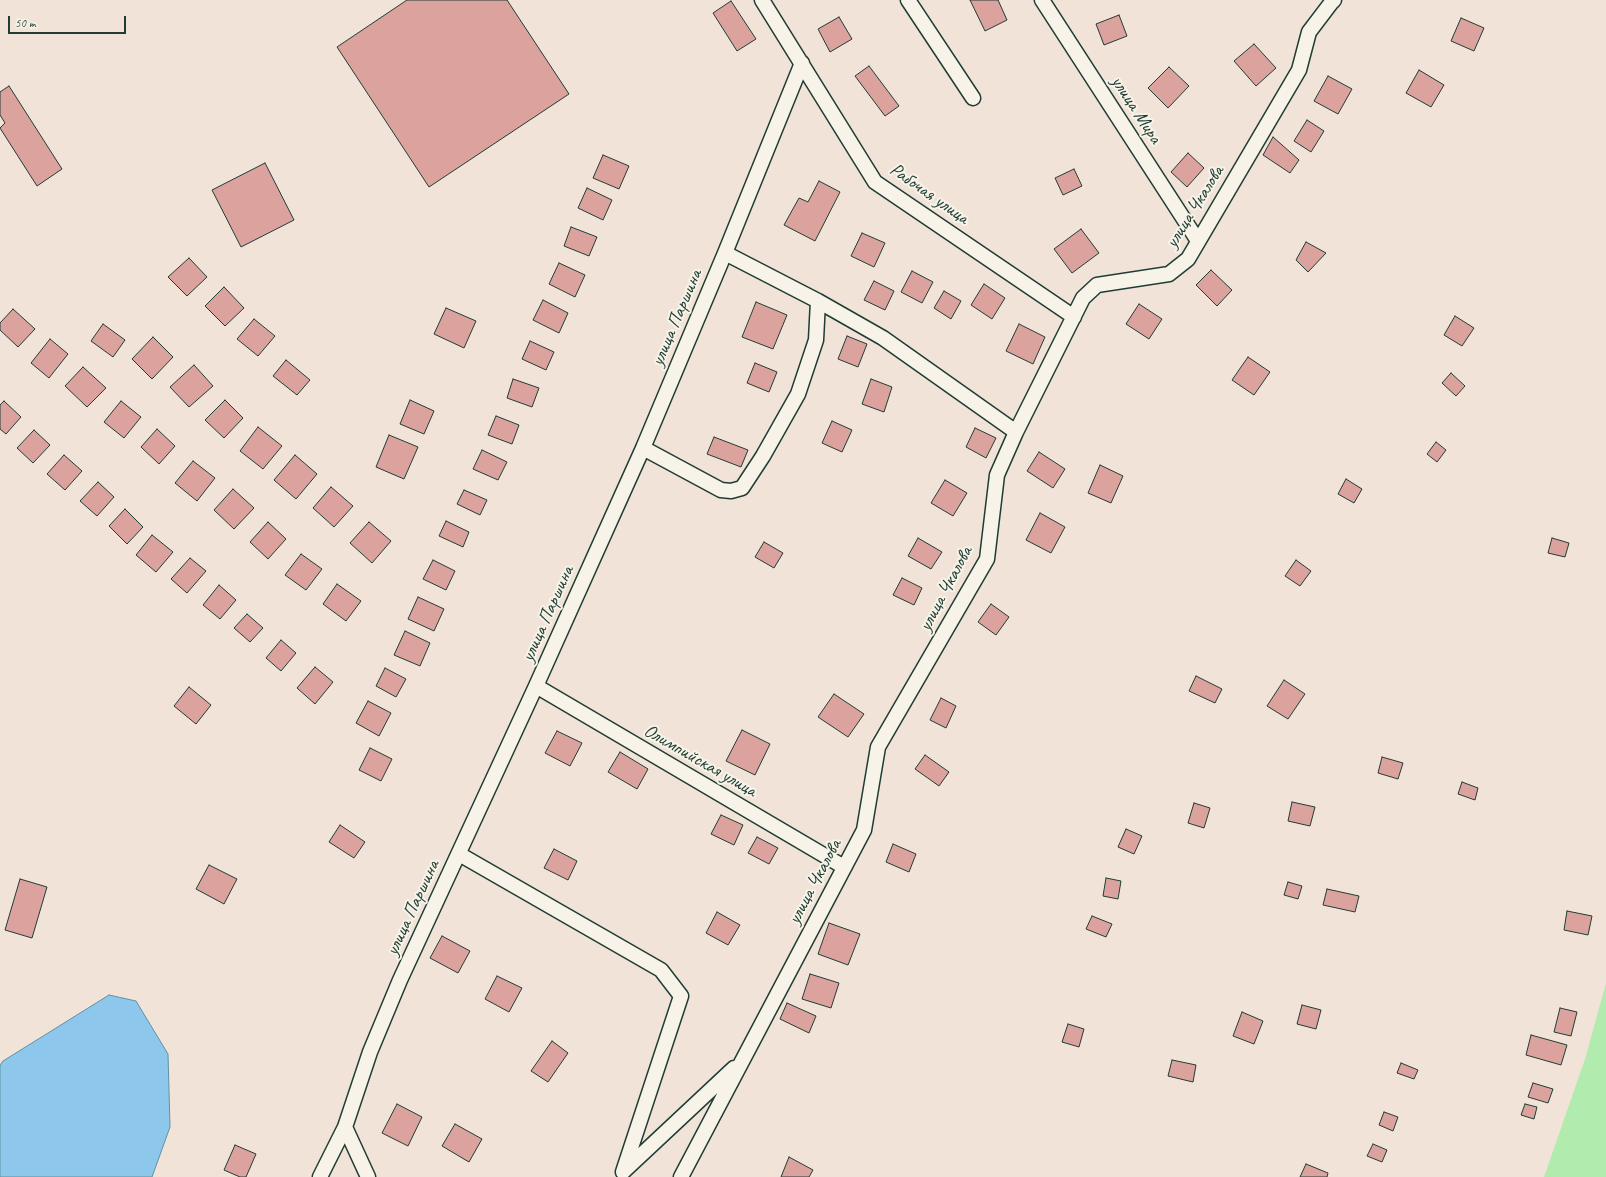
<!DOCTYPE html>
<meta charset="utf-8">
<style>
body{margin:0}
#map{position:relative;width:1606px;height:1177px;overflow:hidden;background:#f2e3d9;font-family:Caveat,sans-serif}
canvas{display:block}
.scale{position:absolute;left:8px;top:16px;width:118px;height:18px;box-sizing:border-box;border:2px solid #1f3d34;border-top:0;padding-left:5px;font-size:12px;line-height:14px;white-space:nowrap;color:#1f3d34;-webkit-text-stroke:3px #f7f3e8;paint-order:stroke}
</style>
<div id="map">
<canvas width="1606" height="1177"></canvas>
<div class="scale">50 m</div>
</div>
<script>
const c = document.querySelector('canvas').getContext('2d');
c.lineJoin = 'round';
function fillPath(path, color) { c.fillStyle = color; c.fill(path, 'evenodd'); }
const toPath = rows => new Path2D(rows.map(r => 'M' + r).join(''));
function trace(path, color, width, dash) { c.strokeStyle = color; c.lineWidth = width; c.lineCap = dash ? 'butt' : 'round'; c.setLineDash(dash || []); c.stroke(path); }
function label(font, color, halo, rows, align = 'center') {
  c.font = font + ' Caveat,sans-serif'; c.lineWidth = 4; c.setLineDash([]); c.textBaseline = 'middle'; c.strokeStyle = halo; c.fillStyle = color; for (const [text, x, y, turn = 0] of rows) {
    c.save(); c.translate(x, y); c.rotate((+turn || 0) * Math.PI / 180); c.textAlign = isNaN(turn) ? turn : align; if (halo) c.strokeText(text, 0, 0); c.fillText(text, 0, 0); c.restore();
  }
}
fillPath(toPath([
 [1606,983,1606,1177,1544,1177,1585,1059]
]), '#b2ebae');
const water = toPath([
 [109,995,136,1001,168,1054,170,1127,152,1177,0,1177,0,1065,3,1061,109,995]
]);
fillPath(water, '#8dc8ec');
trace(water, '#6190a2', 1);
const building = toPath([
 [407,0,507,0,569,94,429,187,337,47,407,0],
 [970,0,998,0,1007,20,985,31,970,0],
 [731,1,756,39,737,51,713,13,731,1],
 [1119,15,1127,36,1104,45,1096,24,1119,15],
 [839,17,852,39,830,52,818,29,839,17],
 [1461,18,1484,28,1474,51,1451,41,1461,18],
 [1254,44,1276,68,1256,86,1234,61,1254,44],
 [869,66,899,106,885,116,855,76,869,66],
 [1169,67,1189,86,1168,108,1148,88,1169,67],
 [1419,70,1444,85,1431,107,1406,93,1419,70],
 [1328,76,1352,89,1338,114,1314,101,1328,76],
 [9,86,62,169,37,186,0,128,5,123,0,115,0,92,9,86],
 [1307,120,1324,131,1311,152,1294,141,1307,120],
 [1273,137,1299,160,1290,173,1263,155,1273,137],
 [1188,153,1204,168,1187,187,1171,172,1188,153],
 [603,155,629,166,619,189,593,178,603,155],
 [265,163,294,220,241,247,212,190,265,163],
 [1074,169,1082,186,1063,195,1055,178,1074,169],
 [819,181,840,192,815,241,784,225,799,198,808,202,819,181],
 [587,188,612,200,603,220,578,208,587,188],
 [571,227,597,237,589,256,564,246,571,227],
 [1081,229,1099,253,1072,273,1054,249,1081,229],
 [862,233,885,243,874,267,851,256,862,233],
 [1306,242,1326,253,1308,272,1296,260,1306,242],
 [189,258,207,277,187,296,168,277,189,258],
 [559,263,585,275,575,297,549,284,559,263],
 [1211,270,1232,290,1217,306,1196,285,1211,270],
 [912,271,933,282,922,303,901,292,912,271],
 [874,281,894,291,885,310,864,300,874,281],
 [984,284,1005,298,992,319,971,305,984,284],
 [224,287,244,308,225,326,205,306,224,287],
 [944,291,961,301,951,319,934,308,944,291],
 [543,300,568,313,559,333,533,320,543,300],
 [756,302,787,315,773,349,742,337,756,302],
 [1139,304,1162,319,1149,339,1126,324,1139,304],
 [446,308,476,321,464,348,434,334,446,308],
 [13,309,35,329,18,347,0,330,0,323,13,309],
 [1455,316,1474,328,1462,346,1444,335,1455,316],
 [254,319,275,336,258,356,237,339,254,319],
 [103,324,125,340,113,357,91,341,103,324],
 [1019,324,1045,337,1033,364,1006,351,1019,324],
 [847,336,867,344,858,367,838,359,847,336],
 [153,337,173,357,152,379,132,359,153,337],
 [50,339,68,354,49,378,31,363,50,339],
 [530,341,554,352,546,370,522,359,530,341],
 [1248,357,1270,372,1254,395,1232,380,1248,357],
 [286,360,310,380,297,395,273,376,286,360],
 [755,363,777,372,769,392,747,383,755,363],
 [194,365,213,386,189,407,170,387,194,365],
 [83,367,106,388,87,407,65,386,83,367],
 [1451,373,1465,386,1456,396,1442,383,1451,373],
 [513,379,539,388,532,407,507,398,513,379],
 [871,379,892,387,884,412,862,404,871,379],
 [225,400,243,418,224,438,205,420,225,400],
 [410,400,434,411,424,434,400,424,410,400],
 [4,401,21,417,6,434,0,429,0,405,4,401],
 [121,401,141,417,124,438,104,422,121,401],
 [496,416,519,425,512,444,488,435,496,416],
 [832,421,852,430,842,452,822,443,832,421],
 [258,427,282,446,263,469,240,451,258,427],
 [975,428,996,438,986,458,966,447,975,428],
 [157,429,175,446,159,464,141,447,157,429],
 [34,430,50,445,33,463,17,448,34,430],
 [389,435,418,447,404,479,376,467,389,435],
 [714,437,748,450,741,467,707,454,714,437],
 [1436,442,1446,450,1437,462,1427,454,1436,442],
 [482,450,507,462,498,480,473,469,482,450],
 [1039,452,1065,469,1053,488,1027,471,1039,452],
 [64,455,82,471,65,490,47,474,64,455],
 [295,455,317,474,296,499,274,480,295,455],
 [193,461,215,478,197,501,175,483,193,461],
 [1100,465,1123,476,1111,503,1088,493,1100,465],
 [1346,479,1362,489,1354,503,1338,494,1346,479],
 [945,480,967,493,953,516,931,503,945,480],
 [98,482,114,497,97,516,80,501,98,482],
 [331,487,353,506,334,527,313,508,331,487],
 [233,489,254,508,234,529,214,510,233,489],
 [464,490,487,500,480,515,457,504,464,490],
 [125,509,143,527,127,544,109,526,125,509],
 [1040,513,1065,527,1051,553,1026,540,1040,513],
 [446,521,469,532,463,547,439,536,446,521],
 [268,522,286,539,268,559,250,542,268,522],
 [369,522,391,541,372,563,350,543,369,522],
 [152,535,173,552,156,572,136,555,152,535],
 [918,538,942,552,931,569,908,556,918,538],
 [1552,538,1569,543,1565,557,1548,553,1552,538],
 [764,542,783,553,774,568,755,557,764,542],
 [301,554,322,569,306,590,285,575,301,554],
 [190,558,206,571,187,593,171,579,190,558],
 [433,560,455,571,446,590,423,579,433,560],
 [1296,560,1311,571,1300,586,1285,576,1296,560],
 [902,578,922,588,914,605,893,595,902,578],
 [337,584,361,601,346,621,323,604,337,584],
 [219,585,236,600,220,619,203,605,219,585],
 [418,597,444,609,434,631,408,619,418,597],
 [991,604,1009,617,996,635,978,622,991,604],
 [247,614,263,628,250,642,234,628,247,614],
 [405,631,430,643,420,666,394,655,405,631],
 [281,640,296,653,281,671,266,658,281,640],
 [315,667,333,682,315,704,297,688,315,667],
 [385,668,406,679,396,697,376,686,385,668],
 [1196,676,1222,689,1215,703,1189,691,1196,676],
 [1284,680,1305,694,1288,719,1267,706,1284,680],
 [189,687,211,705,196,724,174,706,189,687],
 [834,694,864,714,848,737,818,717,834,694],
 [941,698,956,706,946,728,930,720,941,698],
 [368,701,391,713,379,736,356,723,368,701],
 [742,730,770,744,755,775,726,761,742,730],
 [557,731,582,743,570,766,545,753,557,731],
 [370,748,392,759,381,781,359,770,370,748],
 [620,752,648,769,637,789,608,772,620,752],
 [925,755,949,772,939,786,915,769,925,755],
 [1382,757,1403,763,1398,779,1378,773,1382,757],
 [1462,782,1478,788,1475,800,1458,794,1462,782],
 [1292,802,1315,807,1310,826,1288,821,1292,802],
 [1194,803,1210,808,1204,828,1188,823,1194,803],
 [721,815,743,825,734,845,711,834,721,815],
 [340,825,365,842,354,858,329,842,340,825],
 [1126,829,1142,836,1134,854,1118,847,1126,829],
 [757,837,778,848,769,864,748,853,757,837],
 [893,844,916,854,909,872,886,862,893,844],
 [554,849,577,861,568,880,544,868,554,849],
 [209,865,237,879,224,904,196,889,209,865],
 [1106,878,1121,881,1118,899,1103,896,1106,878],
 [20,879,47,887,32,938,5,930,20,879],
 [1288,882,1302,886,1298,899,1284,895,1288,882],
 [1327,889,1359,896,1355,912,1323,905,1327,889],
 [1567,911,1592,916,1588,935,1564,930,1567,911],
 [717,912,740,925,728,945,706,933,717,912],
 [1092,916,1112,924,1106,937,1086,929,1092,916],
 [829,923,860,934,848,965,818,954,829,923],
 [442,936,470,951,458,973,430,958,442,936],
 [810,974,839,983,831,1008,802,999,810,974],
 [497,976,522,988,509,1012,485,999,497,976],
 [787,1003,816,1016,809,1033,780,1019,787,1003],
 [1302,1005,1321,1010,1316,1029,1297,1024,1302,1005],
 [1560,1008,1577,1012,1571,1036,1554,1032,1560,1008],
 [1242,1012,1263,1021,1254,1044,1233,1036,1242,1012],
 [1068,1024,1084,1029,1079,1047,1062,1042,1068,1024],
 [1531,1035,1567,1045,1561,1065,1526,1055,1531,1035],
 [552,1041,568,1053,548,1082,531,1071,552,1041],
 [1172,1060,1196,1065,1193,1082,1168,1076,1172,1060],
 [1401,1063,1418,1070,1414,1079,1397,1073,1401,1063],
 [1533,1083,1553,1089,1548,1103,1528,1097,1533,1083],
 [397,1104,422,1117,408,1146,382,1133,397,1104],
 [1525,1104,1537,1107,1534,1119,1521,1115,1525,1104],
 [1384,1112,1398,1117,1393,1131,1379,1125,1384,1112],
 [455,1124,482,1139,469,1162,442,1146,455,1124],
 [1373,1144,1387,1150,1382,1162,1367,1156,1373,1144],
 [235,1145,256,1154,246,1177,240,1177,224,1170,235,1145],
 [789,1157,813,1170,809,1177,781,1177,789,1157],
 [1306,1164,1328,1173,1327,1177,1300,1177,1306,1164]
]);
fillPath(building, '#dca29e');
trace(building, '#1f3d34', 1);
const minor = toPath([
 [762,0,875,182,1074,317],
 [908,0,973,98],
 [1042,0,1198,241],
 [725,253,818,301,883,338,1016,432],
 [643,448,721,490,731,491,742,488,763,456,798,394,816,340,818,301],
 [536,686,844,867],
 [459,854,661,970,681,996,623,1172],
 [345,1127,368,1177],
 [624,1171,734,1068],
 [320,1177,345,1127,370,1052,400,980,536,686,643,448,725,253,802,63],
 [681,1177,864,830,878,747,987,559,997,475,1016,432,1083,298,1097,285,1169,274,1188,259,1299,70,1309,32,1331,3,1334,0]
]);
trace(minor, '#1f3d34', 17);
trace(minor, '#f7f3e8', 14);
label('19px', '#1f3d34', '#f7f3e8', [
 ["улица Мира",1136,110,57],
 ["Рабочая улица",929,194,35],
 ["улица Чкалова",1195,207,-58],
 ["улица Паршина",677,318,-67],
 ["улица Чкалова",946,589,-62],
 ["улица Паршина",548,614,-66],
 ["Олимпийская улица",700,761,30],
 ["улица Чкалова",815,882,-62],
 ["улица Паршина",413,908,-65]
]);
</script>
